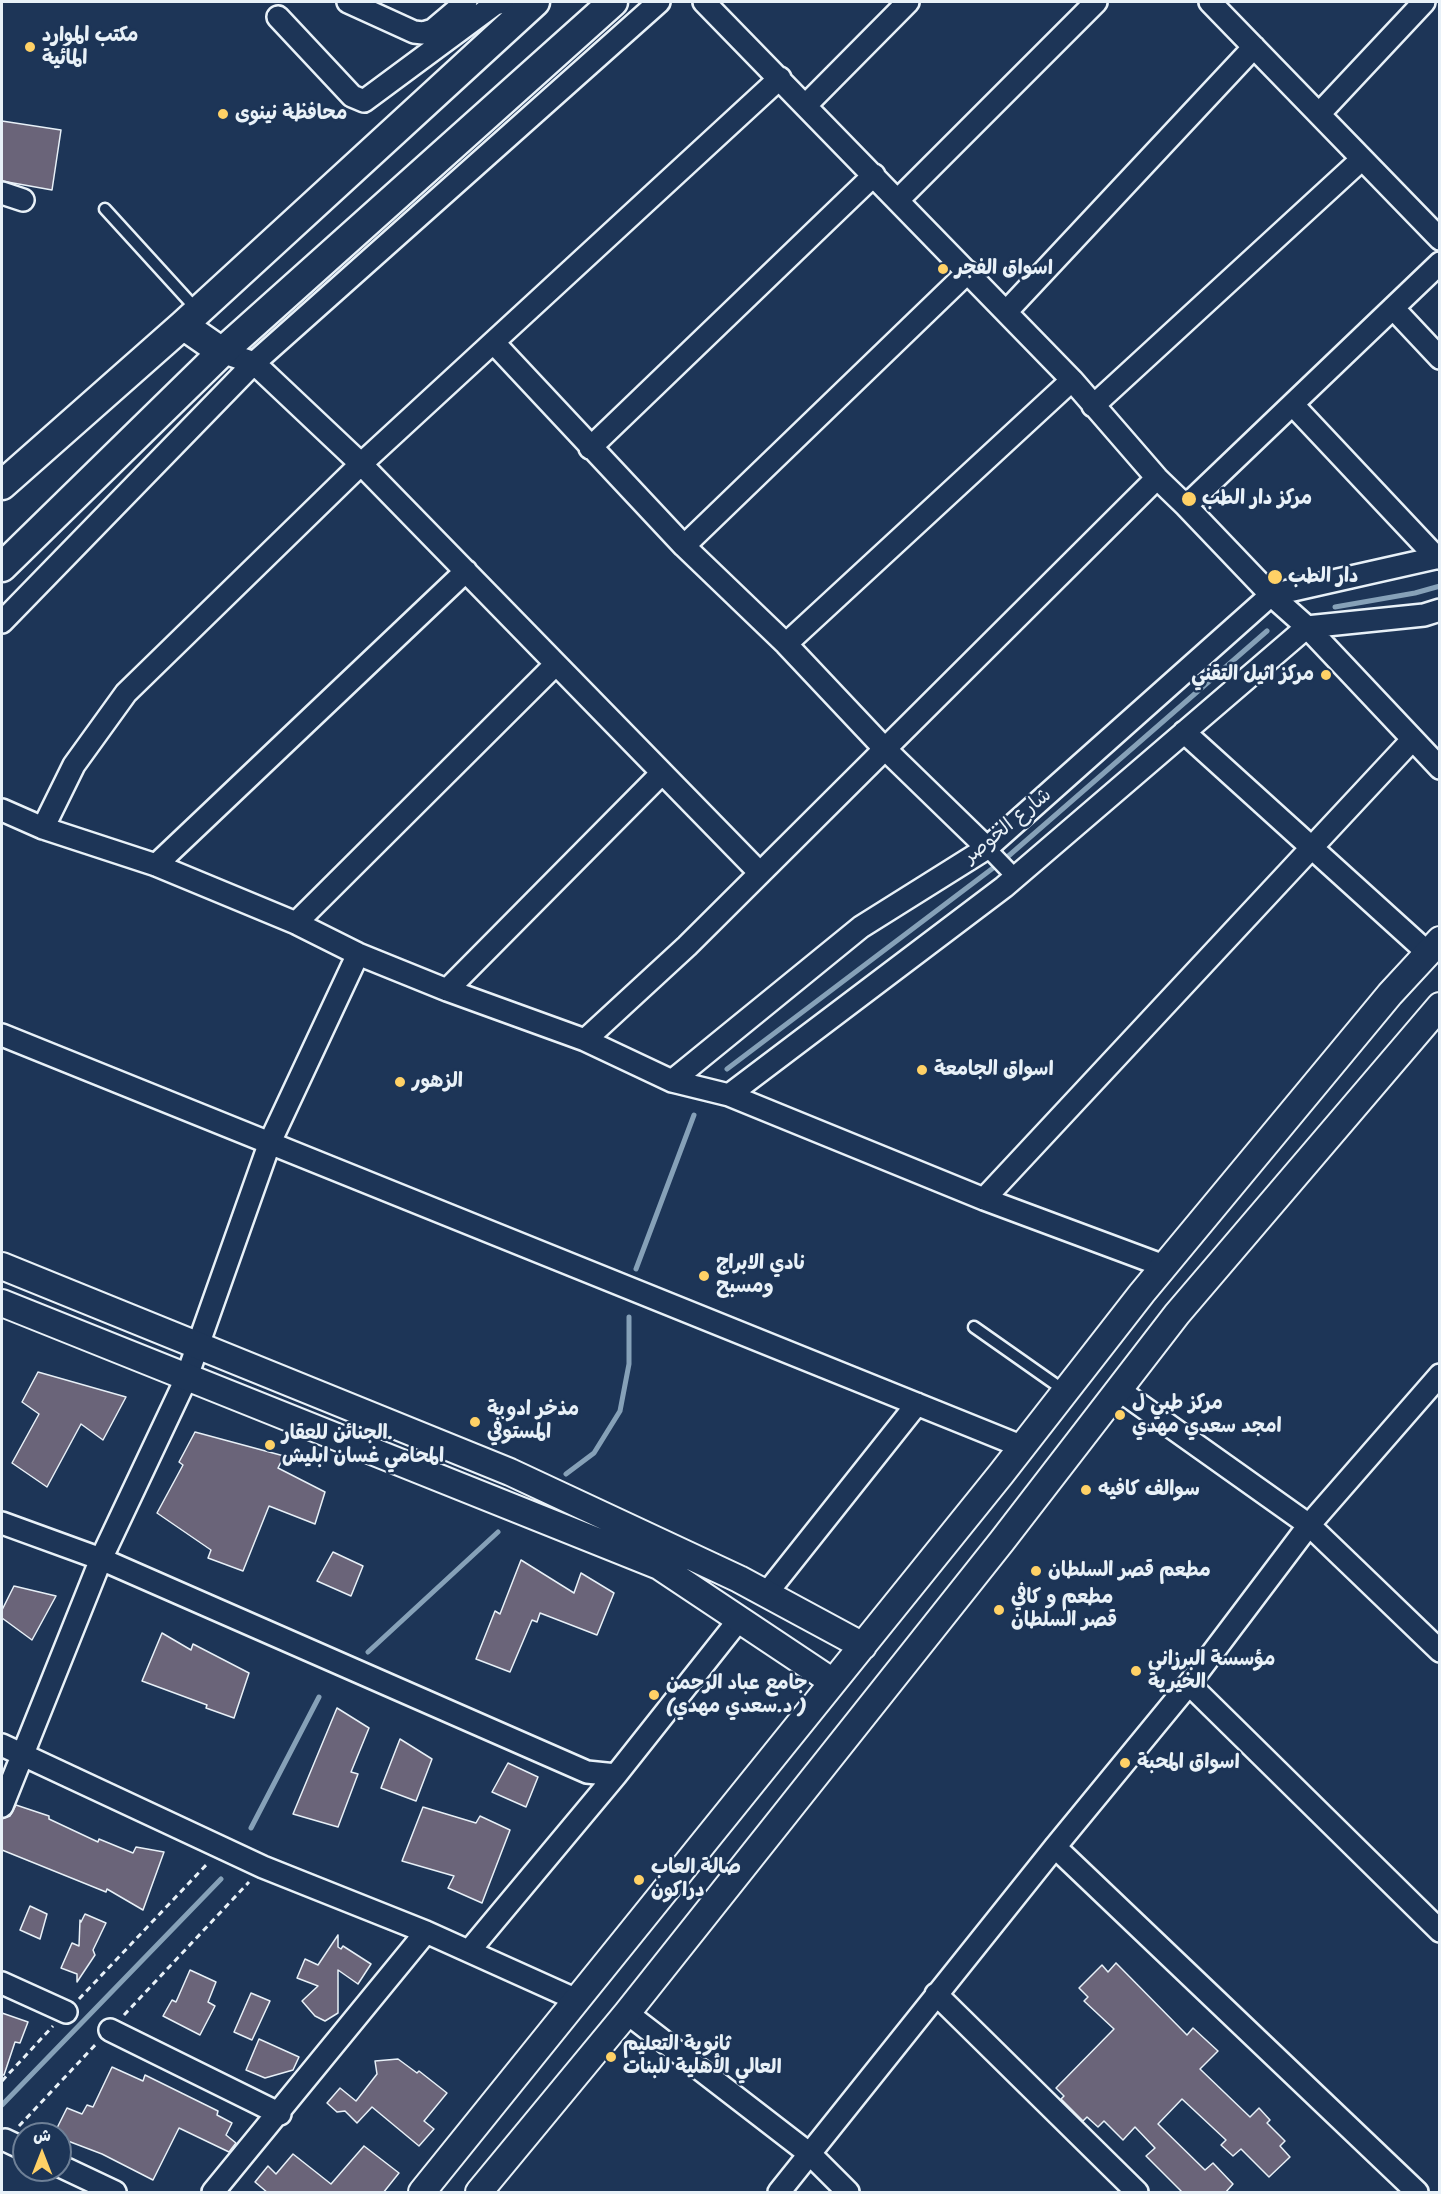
<!DOCTYPE html>
<meta charset="utf-8">
<style>
body{margin:0}
#map{position:relative;width:1441px;height:2194px;overflow:hidden;background:#1d3557;font-family:Sriracha,"Playpen Sans Arabic",sans-serif}
canvas{display:block}
.frame{position:absolute;inset:0;border:3px solid #e8f1f8;pointer-events:none}
.north{position:absolute;left:12px;top:2122px;width:60px;height:60px;box-sizing:border-box;background:#1d3557;border:2px solid #6e8097;border-radius:50%;rotate:0deg;font-size:16px;font-weight:700;line-height:24px;text-align:center;color:#e8f1f8}
.north::after{content:'';display:block;margin:auto;width:21px;height:27px;background:#ffd166;clip-path:polygon(50% 0,100% 100%,50% 72%,0 100%)}
</style>
<div id="map">
<canvas width="1441" height="2194"></canvas>
<div class="frame"></div>
<div class="north">ش</div>
</div>
<script>
const c = document.querySelector('canvas').getContext('2d');
c.lineJoin = 'round';
const toPath = rows => new Path2D(rows.map(r => 'M' + r).join(''));
function trace(path, color, width, dash) { c.strokeStyle = color; c.lineWidth = width; c.lineCap = dash ? 'butt' : 'round'; c.setLineDash(dash || []); c.stroke(path); }
function fillPath(path, color) { c.fillStyle = color; c.fill(path, 'evenodd'); }
function label(font, color, halo, rows, align = 'center') {
  c.font = font + ' Sriracha,"Playpen Sans Arabic",sans-serif'; c.lineWidth = 5; c.setLineDash([]); c.textBaseline = 'middle'; c.strokeStyle = halo; c.fillStyle = color; for (const [text, x, y, turn = 0] of rows) {
    c.save(); c.translate(x, y); c.rotate((+turn || 0) * Math.PI / 180); c.textAlign = isNaN(turn) ? turn : align; if (halo) c.strokeText(text, 0, 0); c.fillText(text, 0, 0); c.restore();
  }
}
trace(toPath([
 [1335,607,1415,593,1440,586],
 [727,1069,1005,859,1267,631],
 [636,1269,694,1115],
 [566,1474,594,1453,620,1411,629,1364,629,1317],
 [368,1652,498,1532],
 [251,1828,319,1697],
 [2,2105,221,1879]
]), '#86a1b8', 5);
const building = toPath([
 [2,121,61,130,52,190,2,181,2,121],
 [38,1372,126,1397,103,1440,81,1424,47,1487,12,1463,39,1414,22,1402,38,1372],
 [195,1432,284,1456,278,1468,325,1492,315,1524,269,1506,243,1571,208,1558,211,1550,157,1513,183,1465,179,1462,195,1432],
 [333,1552,363,1566,351,1596,317,1581,333,1552],
 [521,1560,574,1593,581,1573,614,1593,597,1635,540,1613,537,1622,532,1620,510,1672,476,1659,495,1611,500,1614,521,1560],
 [14,1586,56,1596,32,1640,2,1618,2,1610,14,1586],
 [162,1633,191,1650,193,1644,249,1673,234,1718,206,1708,207,1705,142,1681,162,1633],
 [337,1708,369,1728,351,1772,358,1774,338,1827,293,1814,337,1708],
 [400,1739,432,1759,416,1801,381,1788,400,1739],
 [508,1763,538,1777,526,1807,492,1792,508,1763],
 [16,1805,49,1816,49,1819,98,1842,99,1839,133,1853,136,1847,164,1852,143,1910,107,1889,106,1892,2,1850,2,1819,10,1816,16,1805],
 [423,1807,476,1823,480,1816,510,1830,482,1903,448,1888,454,1876,402,1861,423,1807],
 [30,1906,47,1914,40,1939,20,1930,30,1906],
 [85,1914,106,1923,93,1950,95,1955,77,1982,77,1974,61,1968,72,1943,79,1946,80,1920,81,1922,85,1914],
 [338,1935,338,1947,341,1949,343,1946,371,1964,358,1984,338,1970,338,2013,325,2021,315,2016,302,2001,318,1986,297,1978,305,1959,318,1965,338,1935],
 [1116,1963,1187,2035,1193,2028,1218,2051,1200,2069,1250,2117,1259,2108,1270,2120,1267,2123,1285,2141,1280,2146,1290,2157,1269,2177,1241,2149,1233,2156,1221,2145,1226,2140,1182,2099,1158,2124,1205,2170,1213,2163,1233,2184,1225,2193,1183,2193,1146,2156,1155,2148,1135,2127,1123,2140,1104,2121,1098,2127,1087,2117,1083,2121,1061,2099,1064,2096,1056,2088,1114,2029,1084,2001,1088,1997,1079,1988,1102,1965,1108,1972,1116,1963],
 [190,1970,216,1982,208,2002,215,2006,200,2035,163,2016,172,2000,176,2002,190,1970],
 [251,1993,270,2001,252,2040,234,2032,251,1993],
 [2,2013,28,2022,20,2043,15,2042,4,2075,2,2075,2,2013],
 [259,2039,299,2057,293,2070,265,2078,246,2070,259,2039],
 [398,2059,417,2073,419,2071,447,2093,424,2121,434,2129,419,2146,372,2107,357,2123,345,2111,337,2112,327,2103,340,2088,356,2101,377,2074,375,2061,398,2059],
 [112,2067,143,2081,145,2075,218,2111,217,2115,232,2123,226,2135,236,2143,229,2152,179,2128,153,2180,102,2154,60,2138,60,2134,54,2134,67,2108,82,2114,87,2105,93,2107,112,2067],
 [364,2146,399,2173,383,2193,268,2193,255,2182,268,2166,276,2174,293,2154,331,2184,364,2146]
]);
fillPath(building, '#6a6479');
trace(building, '#e8f1f8', 1.5);
const service = toPath([
 [105,209,198,311],
 [974,1327,1065,1391]
]);
const pedestrian = toPath([
 [987,848,1015,877]
]);
const minor = toPath([
 [348,2,414,32,423,33,433,30,466,2],
 [704,2,1072,380,1157,478,1186,506,1271,595,1307,627,1440,768],
 [1210,2,1440,239],
 [278,17,352,96,364,101,495,4,503,2],
 [806,105,908,2],
 [1319,114,1424,2],
 [2,193,23,200],
 [898,200,1096,2],
 [1393,308,1440,358],
 [1006,312,1254,47],
 [494,343,684,546,786,644,884,748,987,848],
 [222,352,254,363,361,464,760,873],
 [1293,405,1437,558],
 [1093,406,1362,159],
 [590,448,874,175],
 [1186,506,1440,263],
 [684,546,968,272],
 [2,622,254,363,659,2],
 [786,644,1072,380],
 [1184,732,1428,953],
 [2,810,43,828,156,865,296,923,358,954,447,990,585,1040,672,1081,729,1095,984,1199,1164,1266],
 [43,828,74,765,126,693,361,464,780,78],
 [156,865,466,571],
 [296,923,556,664],
 [447,990,662,773],
 [2,1035,1023,1447],
 [585,1040,687,946,1157,478],
 [672,1081,861,927,987,848,1271,595,1440,557],
 [729,1095,1004,887,1307,627,1424,615,1440,610],
 [984,1199,1412,740],
 [1119,1390,1309,1525,1440,1651],
 [2,1523,101,1559,587,1772,616,1775],
 [766,1594,917,1404],
 [1189,1684,1440,1931],
 [2,1745,263,1867,426,1932,577,2000],
 [2,1806,101,1559,186,1379,270,1142,358,954],
 [1055,1847,1417,2192],
 [469,1951,616,1775,738,1621],
 [2,1983,66,2012],
 [936,1994,1137,2192],
 [627,2013,811,2155,848,2192],
 [110,2030,280,2114],
 [5,2140,24,2149],
 [60,2166,115,2192],
 [213,2192,426,1932],
 [779,2192,1055,1847,1189,1684,1309,1525,1440,1375]
]);
const tertiary = toPath([
 [2,1266,510,1472,739,1579,863,1646],
 [2,1303,659,1566,833,1682],
 [422,2192,1001,1474,1142,1293,1390,994,1440,940],
 [479,2192,627,2013,1002,1541,1177,1314,1440,1006]
]);
const secondary = toPath([
 [183,325,222,352],
 [2,485,183,325,535,2],
 [2,567,222,352,613,2]
]);
trace(service, '#e8f1f8', 15);
trace(pedestrian, '#e8f1f8', 20);
trace(minor, '#e8f1f8', 26);
trace(tertiary, '#e8f1f8', 30);
trace(secondary, '#e8f1f8', 33);
trace(toPath([
 [79,1999,208,1863],
 [124,2015,249,1882],
 [2,2081,53,2026],
 [19,2126,97,2043]
]), '#e8f1f8', 3, [6, 4.5]);
trace(service, '#1d3557', 10);
trace(pedestrian, '#1d3557', 15);
trace(minor, '#1d3557', 21);
trace(tertiary, '#1d3557', 26);
trace(secondary, '#1d3557', 28);
for (const [x, y, r, color] of [
 [30,47,6,"#ffd166"],
 [223,114,6,"#ffd166"],
 [943,269,6,"#ffd166"],
 [1189,499,8,"#ffd166"],
 [1275,577,8,"#ffd166"],
 [1326,675,6,"#ffd166"],
 [922,1070,6,"#ffd166"],
 [400,1082,6,"#ffd166"],
 [704,1276,6,"#ffd166"],
 [1120,1415,6,"#ffd166"],
 [475,1422,6,"#ffd166"],
 [270,1445,6,"#ffd166"],
 [1086,1490,6,"#ffd166"],
 [1036,1571,6,"#ffd166"],
 [999,1610,6,"#ffd166"],
 [1136,1671,6,"#ffd166"],
 [654,1695,6,"#ffd166"],
 [1125,1763,6,"#ffd166"],
 [639,1880,6,"#ffd166"],
 [611,2057,6,"#ffd166"]
]) { const dot = new Path2D(); dot.arc(x, y, r, 0, 2 * Math.PI); c.fillStyle = color; c.fill(dot); trace(dot, '#1d3557', 2); }
label('bold 20px', '#e8f1f8', '#1d3557', [
 ["مكتب الموارد",42,36],
 ["المائية",42,59],
 ["محافظة نينوى",235,114],
 ["اسواق الفجر",955,269],
 ["مركز دار الطب",1202,499],
 ["دار الطب",1288,577],
 ["مركز اثيل التقني",1314,675,"right"],
 ["اسواق الجامعة",934,1070],
 ["الزهور",412,1082],
 ["نادي الابراج",716,1264],
 ["ومسبح",716,1287],
 ["مركز طبي ل",1132,1404],
 ["امجد سعدي مهدي",1132,1427],
 ["مذخر ادویة",487,1410],
 ["المستوفي",487,1433],
 ["الجنائن للعقار.",282,1434],
 ["المحامي غسان ابليش",282,1457],
 ["سوالف كافيه",1098,1490],
 ["مطعم قصر السلطان",1048,1571],
 ["مطعم و كافي",1011,1598],
 ["قصر السلطان",1011,1621],
 ["مؤسسة البرزاني",1148,1660],
 ["الخيرية",1148,1683],
 ["جامع عباد الرحمن",666,1684],
 ["(د.سعدي مهدي )",666,1707],
 ["اسواق المحبة",1137,1763],
 ["صالة العاب",651,1868],
 ["دراكون",651,1891],
 ["ثانوية التعليم",623,2045],
 ["العالي الأهلية للبنات",623,2068]
], 'left');
label('20px', '#e8f1f8', '#1d3557', [
 ["شارع الخوصر",1008,826,-39]
]);
</script>
